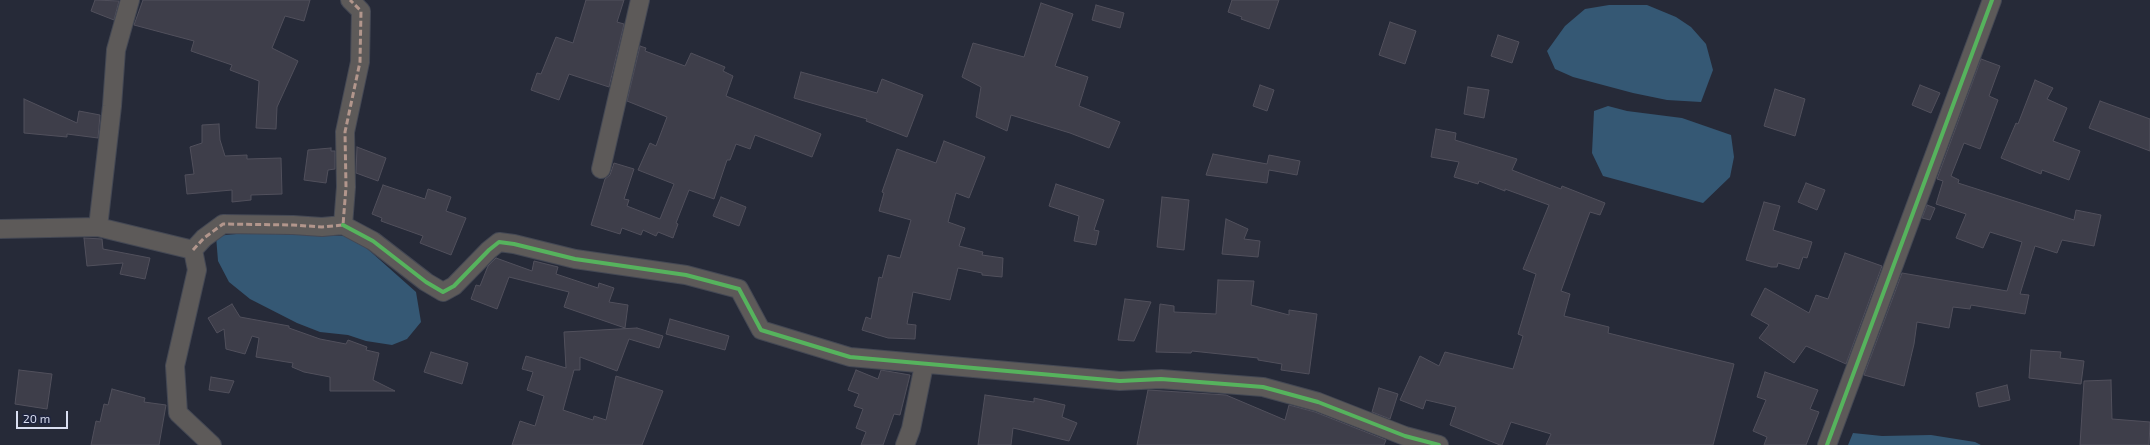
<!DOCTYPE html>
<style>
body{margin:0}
#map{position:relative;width:2150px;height:445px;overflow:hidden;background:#262a38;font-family:"Exo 2",sans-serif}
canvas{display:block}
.scale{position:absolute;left:16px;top:411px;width:52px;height:18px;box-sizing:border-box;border:2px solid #dadff1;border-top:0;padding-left:5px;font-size:12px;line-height:14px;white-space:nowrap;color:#dadff1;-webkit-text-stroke:3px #1f253f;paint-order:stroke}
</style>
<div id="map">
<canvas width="2150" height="445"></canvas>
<div class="scale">20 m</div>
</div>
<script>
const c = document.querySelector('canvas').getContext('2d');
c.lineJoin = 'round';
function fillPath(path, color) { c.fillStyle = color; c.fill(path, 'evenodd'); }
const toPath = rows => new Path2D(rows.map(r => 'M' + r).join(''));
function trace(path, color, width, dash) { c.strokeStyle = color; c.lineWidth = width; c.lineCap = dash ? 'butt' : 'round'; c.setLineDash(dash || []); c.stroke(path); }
fillPath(toPath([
 [1609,5,1647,5,1676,17,1691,27,1706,44,1713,70,1701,102,1667,100,1633,93,1573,77,1555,69,1547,51,1565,26,1585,9],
 [1608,106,1627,111,1682,118,1731,135,1734,157,1730,177,1703,203,1603,176,1592,153,1594,111],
 [246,233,353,236,416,292,421,322,407,339,392,345,366,341,348,335,320,332,297,323,250,299,229,282,218,261,216,236],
 [1853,433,1882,436,1931,435,1975,442,1981,445,1848,445]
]), '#355874');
const building = toPath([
 [95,0,119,1,114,20,91,11,95,0],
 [143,0,310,0,304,21,285,16,272,48,298,61,277,107,276,129,256,128,259,81,230,70,232,65,191,51,194,41,134,25,143,0],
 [586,0,624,0,617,22,624,24,609,87,569,74,559,100,531,90,537,73,541,74,556,37,573,43,586,0],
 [1232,0,1279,0,1269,29,1241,19,1242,17,1228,12,1232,0],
 [1041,3,1073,14,1055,66,1088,77,1079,106,1120,122,1109,148,1070,133,1011,115,1007,131,976,117,981,87,962,77,973,43,1024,57,1041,3],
 [1096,5,1124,13,1120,28,1092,20,1096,5],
 [1390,22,1416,31,1405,64,1379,55,1390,22],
 [1498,35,1519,42,1512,63,1491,56,1498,35],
 [640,46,646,48,645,51,685,66,691,53,725,67,723,71,733,76,726,96,821,134,812,157,755,135,750,149,736,144,730,160,727,160,714,199,689,190,676,223,678,224,673,238,658,232,656,236,643,230,641,235,622,228,620,234,591,225,605,179,610,175,614,163,634,169,624,199,629,200,627,206,660,219,674,184,638,170,650,143,656,146,667,117,627,101,640,46],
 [1981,59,2000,66,1989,96,1998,100,1980,149,1964,143,1951,176,1959,180,1958,183,2074,220,2076,210,2101,215,2094,246,2062,240,2057,253,2035,246,2020,294,2029,295,2025,314,1971,305,1970,309,1953,307,1949,328,1917,322,1914,344,1904,386,1864,375,1902,273,2007,291,2022,242,1990,232,1983,248,1956,238,1966,214,1936,204,1943,181,1937,179,1981,59],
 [801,72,877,93,882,79,923,95,907,137,866,121,867,119,794,98,801,72],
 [2035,80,2053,88,2047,99,2067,108,2053,141,2080,151,2069,180,2042,170,2041,174,2001,158,2016,123,2018,124,2035,80],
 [1260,85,1274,90,1267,111,1253,106,1260,85],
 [1920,85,1940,93,1931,113,1912,105,1920,85],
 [1468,87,1489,90,1484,118,1464,114,1468,87],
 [1775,89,1805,99,1795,136,1764,126,1775,89],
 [24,99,77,123,79,111,100,115,98,138,67,134,67,137,24,133,24,99],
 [2100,101,2150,119,2150,151,2089,128,2100,101],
 [219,124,220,140,225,156,247,155,247,159,281,158,282,194,251,195,251,200,232,202,232,190,187,194,185,175,194,174,190,147,202,143,202,125,219,124],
 [1436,129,1456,133,1455,140,1517,159,1512,170,1561,189,1562,186,1605,203,1600,215,1590,212,1578,244,1561,291,1570,294,1564,316,1609,327,1608,333,1734,364,1713,445,1546,445,1551,434,1511,422,1502,445,1500,445,1450,425,1456,407,1426,400,1423,409,1400,400,1420,356,1439,366,1445,352,1513,369,1523,336,1518,334,1536,274,1523,269,1549,205,1505,189,1505,191,1479,181,1478,184,1454,177,1459,162,1431,157,1436,129],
 [944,141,985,157,969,198,956,193,948,222,965,228,959,246,983,252,982,255,1003,258,1002,277,982,275,982,273,958,268,950,300,913,292,907,324,916,325,915,339,888,338,862,330,866,317,871,319,879,277,882,278,888,255,900,258,911,220,879,211,884,193,882,192,897,149,936,163,944,141],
 [357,147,386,158,378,181,356,173,357,147],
 [331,148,331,151,335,151,335,169,328,170,326,183,304,180,308,150,331,148],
 [1213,154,1267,164,1269,155,1300,161,1297,175,1269,170,1267,183,1206,175,1213,154],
 [1806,183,1825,190,1817,210,1798,202,1806,183],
 [1056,184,1104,200,1094,230,1099,231,1096,245,1074,241,1079,216,1049,206,1056,184],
 [383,185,425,199,428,189,451,197,446,211,466,218,451,255,420,243,423,236,381,221,382,218,372,214,383,185],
 [721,197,746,207,739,226,713,216,721,197],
 [1162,197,1189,200,1184,250,1157,247,1162,197],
 [1764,202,1780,206,1773,230,1812,242,1807,258,1803,257,1799,269,1778,263,1777,267,1771,267,1746,260,1764,202],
 [1927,205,1935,208,1930,220,1922,218,1927,205],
 [1226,219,1248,229,1244,239,1260,241,1258,257,1222,254,1226,219],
 [84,238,102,239,103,249,150,258,145,279,120,274,123,263,87,266,84,238],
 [1845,253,1882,266,1846,364,1806,346,1794,363,1759,338,1769,325,1751,315,1765,288,1809,313,1816,295,1828,299,1845,253],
 [496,258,532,271,534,261,558,267,556,274,598,288,599,283,614,288,609,302,628,305,625,328,564,307,569,292,509,277,497,309,471,299,476,285,480,286,488,266,496,258],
 [1218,280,1254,281,1251,305,1289,315,1289,310,1317,314,1309,374,1281,370,1282,364,1258,360,1258,358,1192,351,1191,353,1156,352,1160,304,1174,306,1174,312,1216,314,1218,280],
 [1125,299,1151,302,1134,341,1118,340,1125,299],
 [232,304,240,317,289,326,289,328,320,339,346,344,348,340,367,347,366,350,379,353,373,380,395,391,330,391,330,377,304,372,292,367,293,363,256,357,259,338,252,336,245,354,226,349,224,329,217,333,208,318,232,304],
 [670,319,729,336,725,350,666,334,670,319],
 [637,328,663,336,659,348,629,339,617,371,580,357,580,370,574,370,563,410,593,420,594,416,606,420,616,376,663,391,642,445,512,445,520,421,535,426,544,396,527,390,533,372,522,369,526,356,566,368,564,332,637,328],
 [2031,350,2061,352,2060,358,2084,361,2081,384,2029,378,2031,350],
 [431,352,468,363,462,384,424,372,431,352],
 [19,370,52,374,47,409,15,404,19,370],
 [856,370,878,379,881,370,910,375,900,415,894,414,883,445,861,445,866,432,856,428,863,409,854,406,859,394,848,390,856,370],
 [1765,372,1818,390,1810,409,1819,412,1806,445,1764,445,1767,437,1753,431,1766,400,1757,397,1765,372],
 [211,377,234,381,229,393,209,390,211,377],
 [2111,380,2112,419,2150,422,2149,445,2080,445,2084,381,2111,380],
 [2007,385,2010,400,1979,407,1976,393,2007,385],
 [1379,388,1398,394,1390,419,1372,412,1379,388],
 [112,389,145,398,144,402,166,405,159,445,91,445,96,421,100,422,104,404,108,405,112,389],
 [1148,390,1226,395,1285,420,1289,405,1315,412,1386,440,1384,445,1137,445,1148,390],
 [985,395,1034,402,1034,398,1065,405,1062,417,1077,423,1069,441,1013,428,1011,445,978,445,985,395]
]);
fillPath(building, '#3e3e4a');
trace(building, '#51505c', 1);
const street = toPath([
 [601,169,640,0],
 [343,225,373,241,426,282,443,292,454,286,489,250,499,242,514,244,575,259,686,275,739,289,761,330,850,357,1120,381,1161,379,1263,387,1318,402,1405,436,1439,445],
 [98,227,112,106,116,50,130,0],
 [0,229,98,227,193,250,197,270,175,366,178,413,212,445],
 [193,250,204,238,223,224,293,225,322,227,343,225,346,187,345,132,360,62,361,11,350,0],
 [905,445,911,429,924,365],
 [1827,445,1992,0]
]);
trace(street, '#444854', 20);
trace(street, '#5d5a59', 18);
trace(toPath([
 [193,250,204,238,223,224,293,225,322,227,343,225,346,187,345,132,360,62,361,11,350,0]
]), '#b2968c', 3, [6, 3]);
trace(toPath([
 [343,225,373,241,426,282,443,292,454,286,489,250,499,242,514,244,575,259,686,275,739,289,761,330,850,357,1120,381,1161,379,1263,387,1318,402,1405,436,1439,445],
 [1827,445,1992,0]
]), '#56b35d', 4);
</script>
